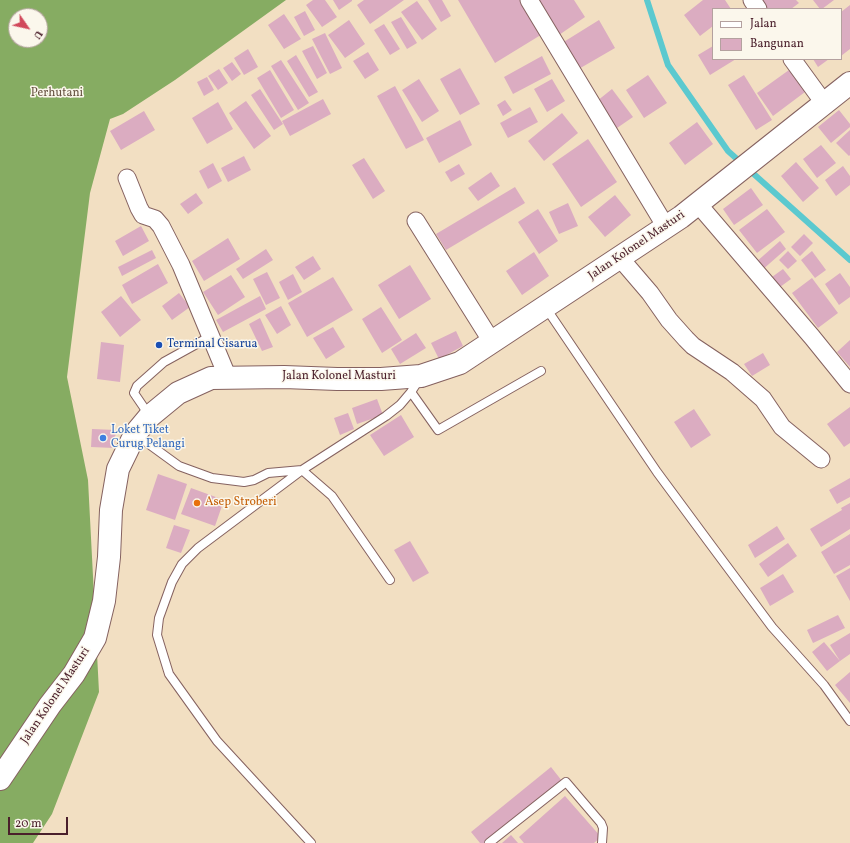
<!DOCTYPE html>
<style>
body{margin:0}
#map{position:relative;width:850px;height:843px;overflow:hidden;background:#f2dfc2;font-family:Vollkorn,serif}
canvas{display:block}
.legend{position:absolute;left:712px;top:8px;width:130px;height:52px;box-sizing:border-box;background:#fbf7ec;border:1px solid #b4a19f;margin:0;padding:5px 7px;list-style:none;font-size:12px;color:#4a1f2b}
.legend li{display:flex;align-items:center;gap:8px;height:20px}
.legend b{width:20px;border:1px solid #b4a19f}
.north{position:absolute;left:8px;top:8px;width:40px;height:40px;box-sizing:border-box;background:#fbf7ec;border:1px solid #b4a19f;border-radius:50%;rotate:124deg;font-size:11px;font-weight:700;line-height:16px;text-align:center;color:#4a1f2b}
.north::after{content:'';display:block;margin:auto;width:14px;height:18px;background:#d1495b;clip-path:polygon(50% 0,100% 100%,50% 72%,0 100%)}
.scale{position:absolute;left:8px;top:817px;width:60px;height:18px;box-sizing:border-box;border:2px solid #4a1f2b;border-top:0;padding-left:5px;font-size:12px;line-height:14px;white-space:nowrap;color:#4a1f2b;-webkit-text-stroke:3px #fbf7ec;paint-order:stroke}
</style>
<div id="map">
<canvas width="850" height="843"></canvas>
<ul class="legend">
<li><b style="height:5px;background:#fff"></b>Jalan</li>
<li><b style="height:11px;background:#dbacc1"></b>Bangunan</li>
</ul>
<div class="north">U</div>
<div class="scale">20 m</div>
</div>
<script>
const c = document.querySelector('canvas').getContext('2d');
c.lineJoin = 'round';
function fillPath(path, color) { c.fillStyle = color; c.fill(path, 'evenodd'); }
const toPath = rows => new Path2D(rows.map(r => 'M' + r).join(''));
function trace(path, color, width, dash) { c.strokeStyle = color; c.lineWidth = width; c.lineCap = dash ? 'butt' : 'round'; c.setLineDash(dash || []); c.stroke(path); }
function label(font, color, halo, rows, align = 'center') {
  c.font = font + ' Vollkorn,serif'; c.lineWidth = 3; c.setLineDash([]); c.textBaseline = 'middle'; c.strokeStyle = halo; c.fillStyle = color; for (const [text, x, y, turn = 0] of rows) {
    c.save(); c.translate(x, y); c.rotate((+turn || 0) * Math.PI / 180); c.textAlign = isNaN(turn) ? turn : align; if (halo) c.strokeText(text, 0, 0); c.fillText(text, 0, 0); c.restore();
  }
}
fillPath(toPath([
 [0,0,286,0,175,80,123,114,110,119,90,193,67,377,88,480,99,692,52,814,33,843,0,843],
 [16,16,40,16,40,40,16,40]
]), '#86ac62');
trace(toPath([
 [647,0,668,65,728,151,850,260]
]), '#5bc9cf', 6);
fillPath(toPath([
 [313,0,325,0,337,17,322,27,306,5],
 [333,0,352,0,352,1,339,10],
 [364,0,404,0,370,24,357,5],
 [428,0,442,0,451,16,441,22],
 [458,0,524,0,544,33,495,63],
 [537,0,574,0,585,17,559,35],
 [703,0,725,0,731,9,713,9,713,26,700,36,684,15],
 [756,0,796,0,799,3,791,9,763,9],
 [813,0,834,0,822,9,820,9],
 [417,1,437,29,422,40,401,12],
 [850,5,850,49,841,56,841,12],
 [305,11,315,30,304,36,294,17],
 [284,14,301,39,284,49,268,25],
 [401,17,417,43,407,49,391,22],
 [349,20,365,44,345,58,328,35],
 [599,20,615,48,577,70,562,43],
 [384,24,400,49,390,55,374,30],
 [325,33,342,68,330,74,312,39],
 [313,46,327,73,317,79,302,51],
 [713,46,713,59,736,59,710,75,698,55],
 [248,49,258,67,244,75,234,58],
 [368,52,379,70,365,79,353,61],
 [296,55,318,92,309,97,287,61],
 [542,56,551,74,513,94,504,77],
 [813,59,829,59,818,67],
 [281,60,309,103,298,110,271,66],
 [232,62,241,74,232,81,223,68],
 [460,68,480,104,460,115,440,79],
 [219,69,228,83,218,90,208,76],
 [270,70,294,110,281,118,257,78],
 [789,70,805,92,773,116,757,93],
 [648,75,667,103,644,118,626,90],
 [744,75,772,120,756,130,728,85],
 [207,77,214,90,204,96,197,82],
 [419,79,439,111,422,122,402,90],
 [552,79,565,101,547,112,534,89],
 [395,86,424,140,406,149,377,96],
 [260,89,283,124,274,130,251,95],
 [612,89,633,117,617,128,597,101],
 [323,99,331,114,290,136,282,121],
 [505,100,512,110,503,116,497,105],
 [246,101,271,136,254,149,229,113],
 [218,102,233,129,207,144,192,118],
 [530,107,538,122,508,138,500,123],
 [839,110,850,124,850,127,831,143,818,127],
 [144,111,155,130,121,150,110,131],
 [562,113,578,133,544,161,528,141],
 [460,120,472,145,439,163,426,138],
 [697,122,713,144,685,165,669,143],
 [850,130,850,155,849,156,836,143],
 [588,139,617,182,581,207,552,164],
 [821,145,836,163,817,178,803,159],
 [244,156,251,170,228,182,221,168],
 [364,158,385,191,373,199,352,165],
 [796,162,819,188,803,202,781,176],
 [213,163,222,181,208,189,199,171],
 [459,164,465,174,451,182,445,172],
 [843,166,850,176,850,185,836,196,825,180],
 [491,172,500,186,478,201,468,188],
 [515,187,525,203,446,250,436,234],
 [751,188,763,205,734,225,723,209],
 [196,193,203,203,188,214,180,204],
 [615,195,631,215,605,237,588,217],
 [568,203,578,226,559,234,549,212],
 [538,209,558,241,539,254,518,222],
 [767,209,785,232,757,253,739,230],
 [141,226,149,241,123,256,115,241],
 [804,234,813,243,800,256,791,247],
 [228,238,240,259,204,281,192,261],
 [780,241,786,249,761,271,755,263],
 [266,249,273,260,243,279,236,269],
 [152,250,156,258,122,276,118,267],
 [788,251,797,261,788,269,779,260],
 [812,251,826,270,815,278,801,260],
 [534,252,549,276,522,295,506,271],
 [313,256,321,269,304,280,295,267],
 [158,264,168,283,132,304,122,285],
 [410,265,431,299,399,319,378,285],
 [783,269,791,279,780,287,772,277],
 [267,272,280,298,266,305,253,279],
 [840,273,850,287,850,297,839,305,825,284],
 [293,274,302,292,288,300,279,282],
 [231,275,245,297,218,315,203,292],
 [333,277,353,310,307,337,288,303],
 [812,278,838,313,818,328,792,293],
 [179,293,190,307,172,320,162,306],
 [121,296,141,320,120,337,101,312],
 [260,296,266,309,223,332,216,320],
 [281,306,291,325,277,334,265,315],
 [381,307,402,340,382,353,362,319],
 [260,318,273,347,262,351,249,324],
 [333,327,345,347,326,359,313,338],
 [456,331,463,346,439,359,431,343],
 [416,333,426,348,400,364,391,349],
 [850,340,850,367,837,352],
 [101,342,124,345,120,382,97,379],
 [763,353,770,365,752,376,744,364],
 [377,399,383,415,357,424,352,408],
 [850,407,850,443,844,447,827,424],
 [694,409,711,435,691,448,674,422],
 [348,413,354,429,340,435,334,418],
 [401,415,414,437,384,456,370,435],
 [92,429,116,430,114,448,91,447],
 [158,474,187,484,175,520,146,510],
 [850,478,850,497,837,504,829,490],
 [191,488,224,500,215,526,181,514],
 [850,503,850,529,821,547,810,529,842,510,841,508],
 [174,525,190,530,181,553,166,548],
 [777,526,785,539,755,558,748,545],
 [850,534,850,565,834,574,821,552],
 [410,541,429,573,413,582,394,550],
 [788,543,797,556,768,577,759,564],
 [850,568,850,601,836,576],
 [783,574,794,592,770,606,760,588],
 [838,615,845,628,813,643,807,630],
 [850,633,850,654,840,661,830,645],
 [824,642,840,661,827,671,812,652],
 [850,672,850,703,835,685],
 [551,767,562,781,484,843,480,843,471,832],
 [565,796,601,837,594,843,524,843,519,837],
 [511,835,518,843,502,843]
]), '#dbacc1');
const lane = toPath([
 [546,308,657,472,708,541,772,627,824,685,850,721],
 [411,392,438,430,541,371],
 [149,415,134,393,137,386,164,362,211,336],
 [135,434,179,466,212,478,244,482,254,480,268,473,302,470,332,496,390,580],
 [311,843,217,741,169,674,157,635,159,618,172,582,182,564,198,548,302,470,386,416,400,405,411,392,420,378],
 [489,843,566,782,601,823,603,828,602,843]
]);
const street = toPath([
 [529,0,666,227],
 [752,0,758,9],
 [792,59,824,103],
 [127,178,139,208,143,215,155,219,161,226,181,265,228,378],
 [698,204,812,337,850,384],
 [416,221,492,342],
 [620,258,650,293,669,320,686,339,693,346,732,372,763,399,782,427,821,459]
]);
const primary = toPath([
 [0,779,50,705,74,674,95,638,104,601,109,557,111,510,118,469,135,434,150,416,178,393,211,378,284,377,337,379,381,379,421,376,460,363,681,217,850,83]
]);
trace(lane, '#856260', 10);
trace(street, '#856260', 19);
trace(primary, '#856260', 24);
trace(lane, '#fff', 8);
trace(street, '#fff', 17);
trace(primary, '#fff', 22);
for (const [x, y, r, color] of [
 [159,345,4,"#1a4fb4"],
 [103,438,4,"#3f7fe0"],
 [197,503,4,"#e8710a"]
]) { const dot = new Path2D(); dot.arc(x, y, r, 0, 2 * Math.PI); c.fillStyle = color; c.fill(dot); trace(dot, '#fbf7ec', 1.5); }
label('12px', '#665240', '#fbf7ec', [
 ["Perhutani",57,94]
]);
label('12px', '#4a1f2b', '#fbf7ec', [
 ["Jalan Kolonel Masturi",637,246,-34],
 ["Jalan Kolonel Masturi",339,377],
 ["Jalan Kolonel Masturi",56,696,-56]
]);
label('12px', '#164399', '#fbf7ec', [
 ["Terminal Cisarua",167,345]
], 'left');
label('12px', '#366cbe', '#fbf7ec', [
 ["Loket Tiket",111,431],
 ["Curug Pelangi",111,445]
], 'left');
label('12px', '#c56008', '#fbf7ec', [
 ["Asep Stroberi",205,503]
], 'left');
</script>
